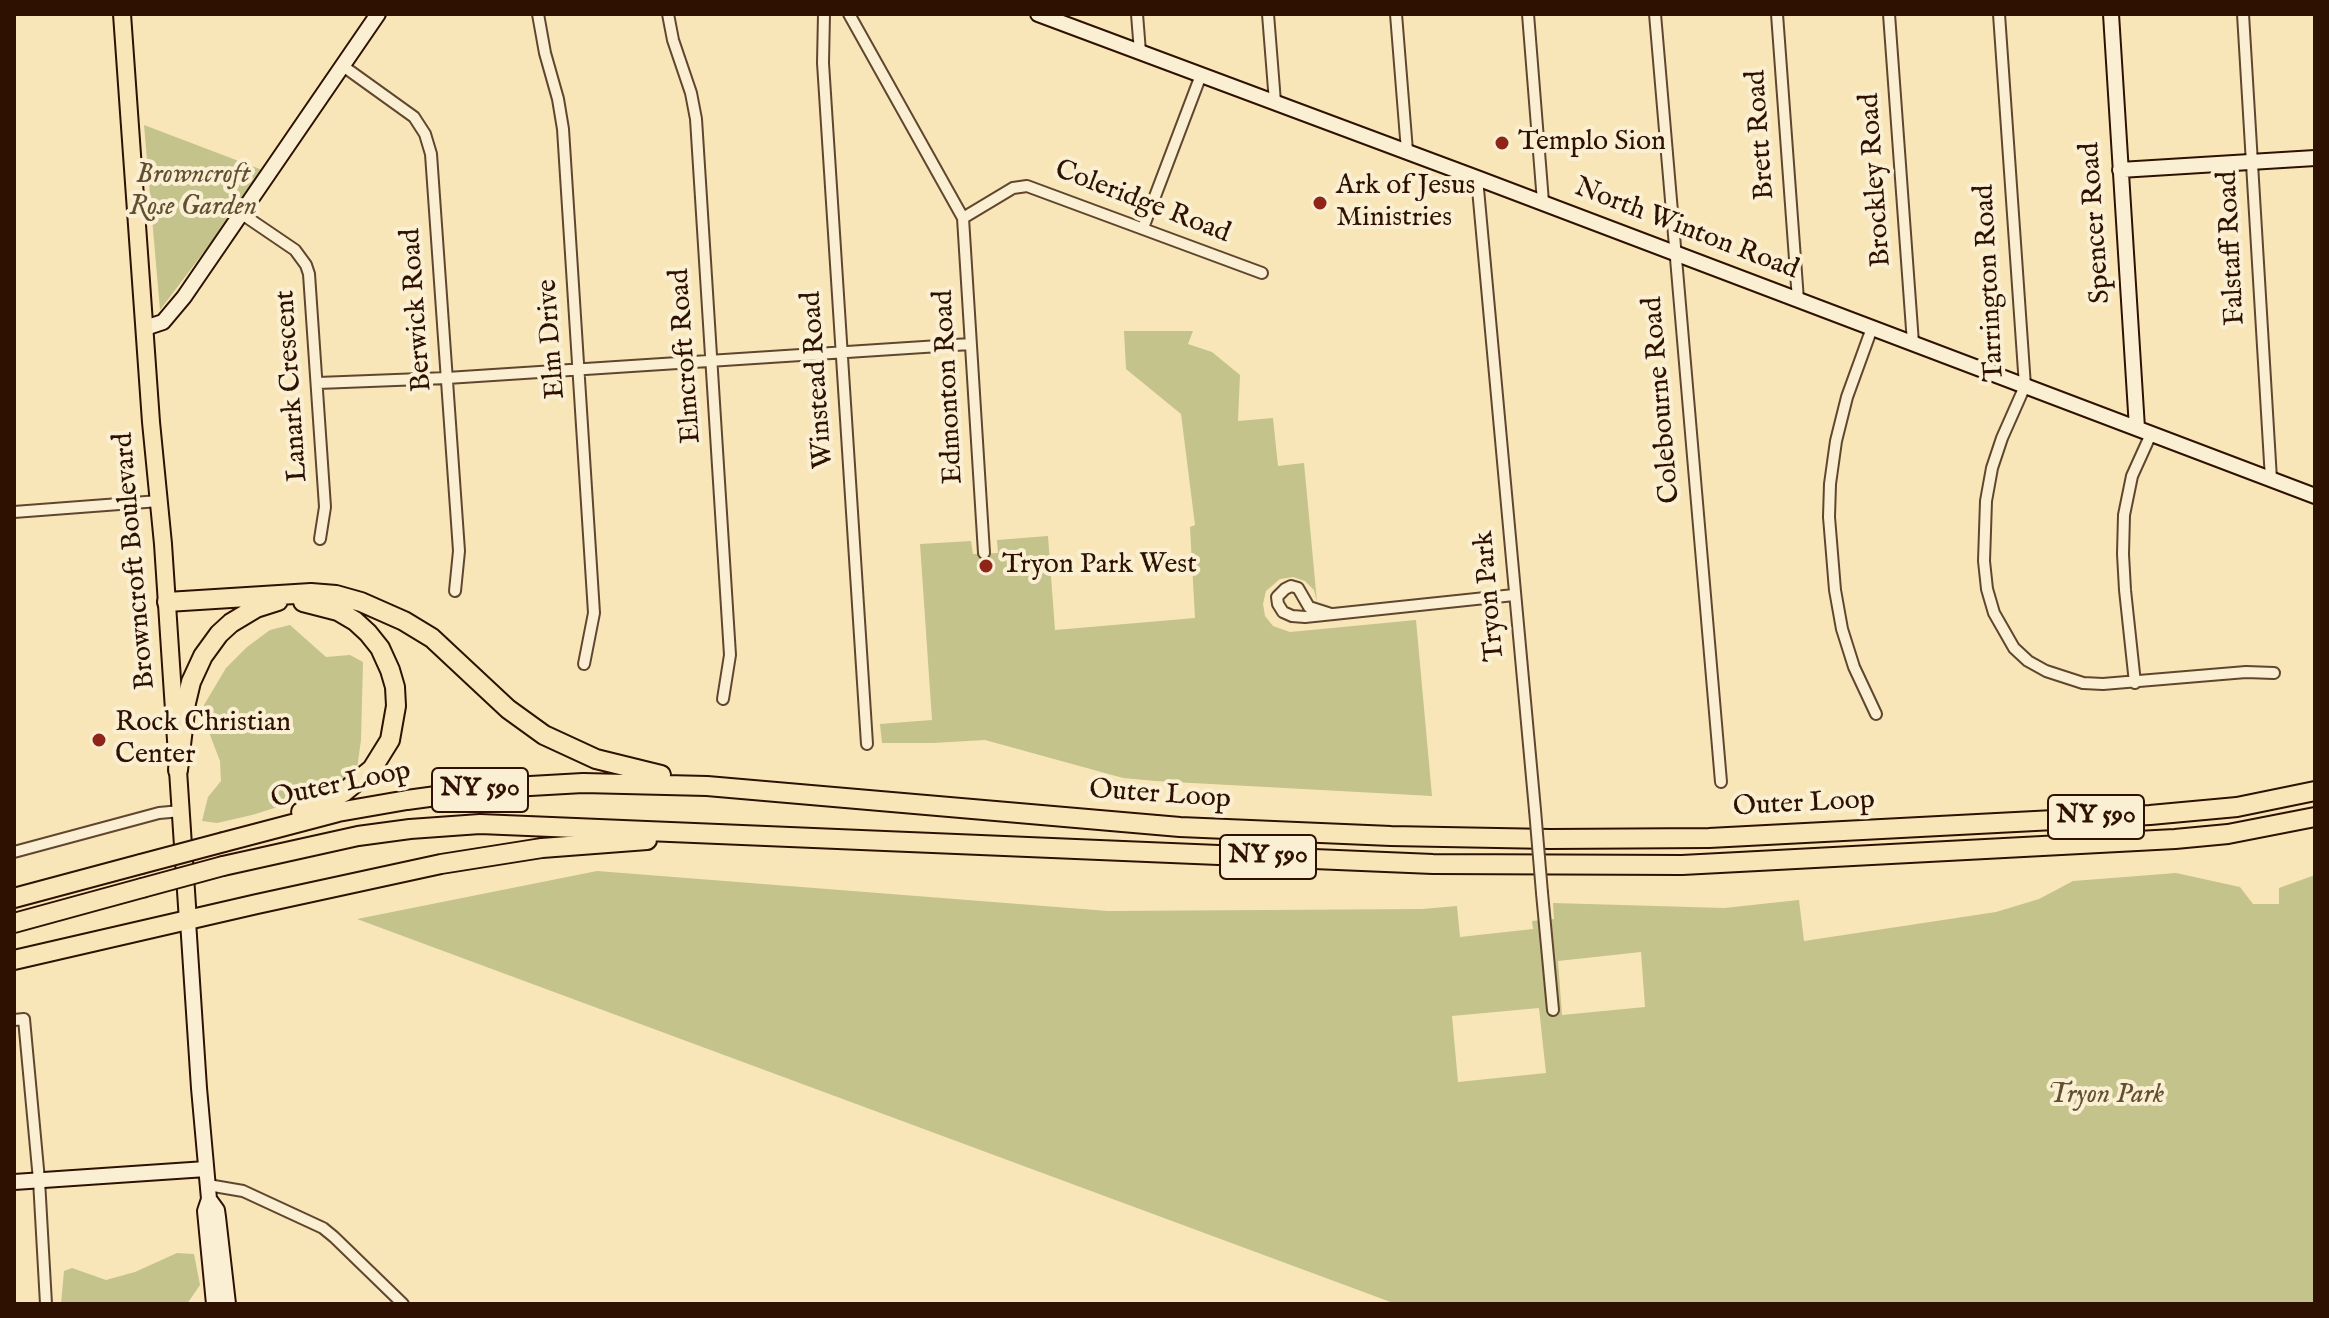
<!DOCTYPE html>
<style>
body{margin:0}
#map{position:relative;width:2329px;height:1318px;overflow:hidden;background:#f8e6b9;font-family:"IM FELL English",serif}
canvas{display:block}
.frame{position:absolute;inset:0;border:16px solid #2e1100;pointer-events:none}
</style>
<div id="map">
<canvas width="2329" height="1318"></canvas>
<div class="frame"></div>
</div>
<script>
const c = document.querySelector('canvas').getContext('2d');
c.lineJoin = 'round';
function fillPath(path, color) { c.fillStyle = color; c.fill(path, 'evenodd'); }
const toPath = rows => new Path2D(rows.map(r => 'M' + r).join(''));
function trace(path, color, width, dash) { c.strokeStyle = color; c.lineWidth = width; c.lineCap = dash ? 'butt' : 'round'; c.setLineDash(dash || []); c.stroke(path); }
function label(font, color, halo, rows, align = 'center') {
  c.font = font + ' "IM FELL English",serif'; c.lineWidth = 8; c.setLineDash([]); c.textBaseline = 'middle'; c.strokeStyle = halo; c.fillStyle = color; for (const [text, x, y, turn = 0] of rows) {
    c.save(); c.translate(x, y); c.rotate((+turn || 0) * Math.PI / 180); c.textAlign = isNaN(turn) ? turn : align; if (halo) c.strokeText(text, 0, 0); c.fillText(text, 0, 0); c.restore();
  }
}
fillPath(toPath([
 [144,125,265,171,160,310],
 [1124,331,1193,331,1188,344,1212,352,1240,375,1238,421,1273,418,1278,466,1304,463,1317,602,1314,590,1305,581,1293,577,1280,579,1266,591,1263,604,1265,616,1273,626,1290,632,1416,620,1432,796,1155,781,1123,778,985,740,933,743,882,743,880,724,932,720,920,544,971,541,973,554,998,553,997,540,1048,536,1055,630,1195,618,1190,527,1195,525,1181,414,1126,369],
 [290,625,326,657,350,655,363,662,361,740,357,769,338,784,313,796,252,815,217,823,202,821,208,797,221,781,220,761,210,735,204,705,226,668,247,647,270,630],
 [597,871,1108,911,1422,909,1457,906,1460,937,1533,929,1532,921,1554,919,1553,903,1724,908,1799,900,1804,941,1996,912,2039,899,2073,881,2176,873,2240,887,2253,904,2279,904,2279,888,2315,875,2315,1304,1396,1304,357,919],
 [1641,952,1645,1007,1562,1015,1558,961],
 [1539,1008,1546,1073,1458,1082,1452,1016],
 [177,1253,194,1254,200,1285,187,1304,61,1304,64,1271,72,1268,106,1280,135,1272]
]), '#c3c38b');
const street = toPath([
 [538,14,545,53,558,99,563,129,594,613,584,664],
 [668,14,673,40,691,93,696,119,730,655,723,699],
 [824,14,823,63,867,744],
 [849,14,963,218,984,553],
 [1137,14,1140,52],
 [1268,14,1275,102],
 [1396,14,1407,151],
 [1528,14,1543,202],
 [1655,14,1721,782],
 [1777,14,1798,300],
 [1889,14,1913,343],
 [1999,14,2025,386,2002,438,1992,468,1986,501,1984,561,1987,589,1994,613,2014,648,2028,661,2046,671,2083,683,2103,684,2246,672,2274,673],
 [2243,14,2271,479],
 [343,66,414,117,425,134,431,154,459,551,455,591],
 [1477,178,1535,810],
 [242,214,295,250,306,265,309,274,325,507,320,539],
 [963,218,1013,188,1027,186,1262,273],
 [1143,228,1201,75],
 [1872,328,1847,397,1836,441,1830,484,1829,517,1835,590,1842,629,1854,667,1876,714],
 [318,383,447,378,970,344],
 [14,512,159,501],
 [1331,614,1309,607,1298,588,1291,586,1285,589,1277,597,1278,604,1283,612,1292,616,1305,617,1514,595],
 [2135,683,2125,590,2123,554,2124,515,2132,476,2151,434],
 [14,852,159,813,181,811],
 [1542,893,1553,1010],
 [14,1020,24,1019,39,1180,46,1304],
 [208,1185,243,1191,323,1228,334,1237,403,1304]
]);
const secondary = toPath([
 [1038,14,1477,178,2315,496],
 [2111,14,2137,428],
 [2120,170,2315,158],
 [145,328,163,322,184,297,378,14],
 [188,921,199,1088,209,1199,205,1211,214,1304],
 [14,1182,206,1169],
 [209,1199,217,1210,218,1217,228,1304]
]);
const primary = toPath([
 [122,14,151,422,163,544,188,921]
]);
const highway = toPath([
 [167,602,311,593,336,595,361,602,404,621,432,638,508,709,544,735,596,759,661,775],
 [178,770,186,703,191,682,203,656,219,634,231,623,256,608,278,601],
 [301,812,344,792,372,769,390,740,396,706,395,687,390,670,380,648,368,633,355,621,338,611,303,602],
 [224,842,338,812,407,800,495,788,583,783,707,786,1180,827,1391,836,1550,839,1709,838,2150,815,2237,807,2315,791],
 [223,866,358,836,410,829,480,824,1433,864,1682,865,2175,839,2228,834,2315,817],
 [14,898,141,864],
 [14,923,142,888],
 [14,960,257,904,441,864,542,848,647,840]
]);
trace(street, '#60462e', 14);
trace(secondary, '#2e1100', 18);
trace(primary, '#2e1100', 20);
trace(highway, '#2e1100', 22);
trace(street, '#faefd2', 10);
trace(secondary, '#faefd2', 14);
trace(primary, '#f8e6b9', 16);
trace(highway, '#f8e6b9', 18);
const streetBridge = toPath([
 [1535,810,1542,893]
]);
const highwayBridge = toPath([
 [141,864,224,842],
 [142,888,223,866]
]);
trace(streetBridge, '#60462e', 14, []);
trace(highwayBridge, '#2e1100', 22, []);
trace(streetBridge, '#faefd2', 10);
trace(highwayBridge, '#f8e6b9', 18);
for (const [x, y, r, color] of [
 [1502,143,8,"#8f2418"],
 [1320,203,8,"#8f2418"],
 [986,566,8,"#8f2418"],
 [99,740,8,"#8f2418"]
]) { const dot = new Path2D(); dot.arc(x, y, r, 0, 2 * Math.PI); c.fillStyle = color; c.fill(dot); trace(dot, '#faefd2', 3); }
for (const [x, y, w] of [
 [480,790,96],
 [2096,817,96],
 [1268,857,96]
]) { const box = new Path2D(); box.roundRect(x - w / 2, y - 22, w, 44, 6); c.fillStyle = '#faefd2'; c.fill(box); trace(box, '#2e1100', 2); }
label('bold 26px', '#2e1100', null, [
 ["NY 590",480,790],
 ["NY 590",2096,817],
 ["NY 590",1268,857]
]);
label('28px', '#2e1100', '#faefd2', [
 ["Brett Road",1762,135,-94],
 ["Brockley Road",1877,180,-94],
 ["Coleridge Road",1142,203,21],
 ["Spencer Road",2097,223,-94],
 ["North Winton Road",1686,230,21],
 ["Falstaff Road",2233,248,-93],
 ["Tarrington Road",1991,283,-93],
 ["Berwick Road",418,310,-94],
 ["Elm Drive",553,339,-94],
 ["Elmcroft Road",687,356,-94],
 ["Winstead Road",819,380,-94],
 ["Lanark Crescent",293,386,-94],
 ["Edmonton Road",950,387,-93],
 ["Colebourne Road",1663,400,-95],
 ["Browncroft Boulevard",136,561,-95],
 ["Tryon Park",1491,596,-95],
 ["Outer Loop",341,786,-12],
 ["Outer Loop",1160,796,4],
 ["Outer Loop",1804,805,-3]
]);
label('28px', '#2e1100', '#faefd2', [
 ["Templo Sion",1518,143],
 ["Ark of Jesus",1336,187],
 ["Ministries",1336,219],
 ["Tryon Park West",1002,566],
 ["Rock Christian",115,724],
 ["Center",115,756]
], 'left');
label('italic 28px', '#624f31', '#faefd2', [
 ["Browncroft",193,176],
 ["Rose Garden",193,208],
 ["Tryon Park",2106,1096]
]);
</script>
